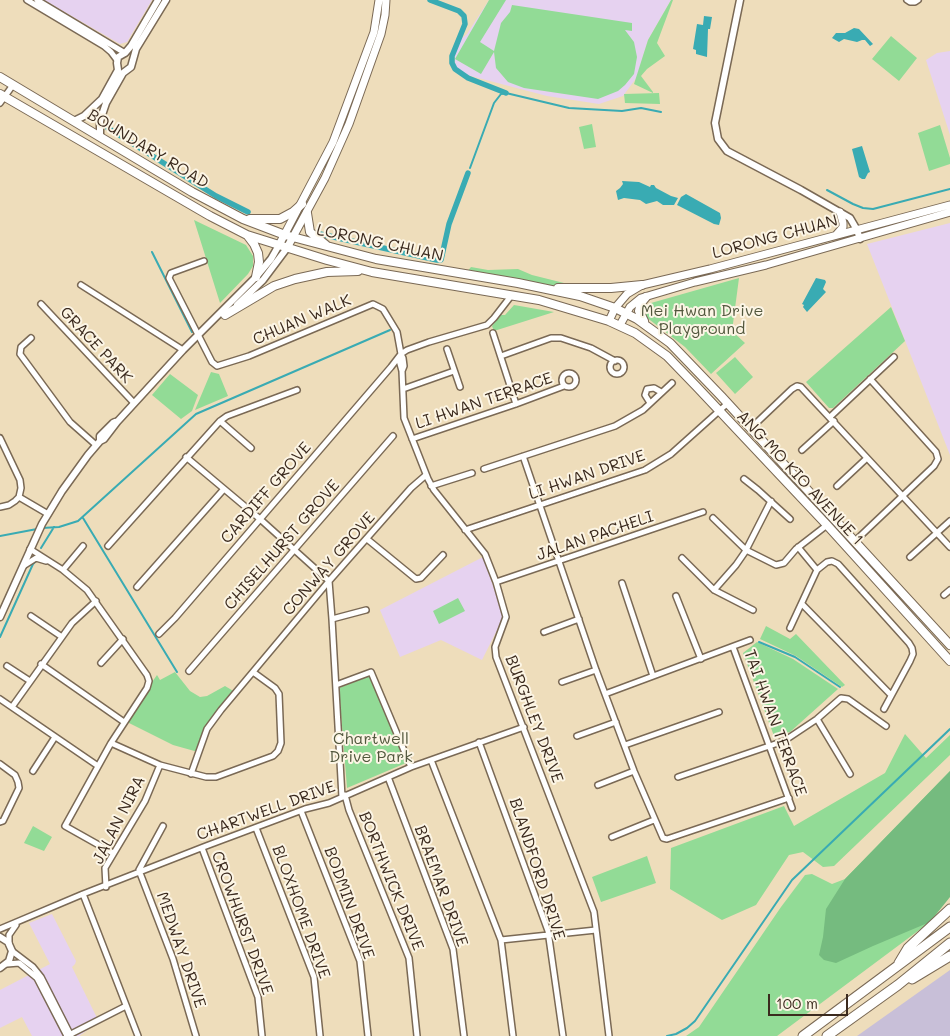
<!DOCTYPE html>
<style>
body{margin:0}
#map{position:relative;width:950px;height:1036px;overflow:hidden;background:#edb;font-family:Mali,sans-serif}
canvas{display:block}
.scale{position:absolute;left:768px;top:994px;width:80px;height:22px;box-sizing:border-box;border:2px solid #3b2a1e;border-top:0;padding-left:6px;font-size:15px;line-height:18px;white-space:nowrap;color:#3b2a1e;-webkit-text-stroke:4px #fcf5e5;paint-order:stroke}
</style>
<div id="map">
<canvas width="950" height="1036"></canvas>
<div class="scale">100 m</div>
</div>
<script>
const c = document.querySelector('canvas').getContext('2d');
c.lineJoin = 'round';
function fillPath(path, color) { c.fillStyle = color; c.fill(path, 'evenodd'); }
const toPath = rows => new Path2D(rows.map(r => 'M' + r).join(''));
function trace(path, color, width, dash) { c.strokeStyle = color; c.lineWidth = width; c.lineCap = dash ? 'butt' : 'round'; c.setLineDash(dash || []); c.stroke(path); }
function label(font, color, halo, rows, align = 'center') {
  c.font = font + ' Mali,sans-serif'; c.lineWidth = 4; c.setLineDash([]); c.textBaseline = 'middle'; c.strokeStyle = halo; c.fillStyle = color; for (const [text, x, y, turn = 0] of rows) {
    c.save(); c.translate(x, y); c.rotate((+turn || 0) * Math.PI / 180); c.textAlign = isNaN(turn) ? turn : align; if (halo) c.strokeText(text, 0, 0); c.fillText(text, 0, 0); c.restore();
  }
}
fillPath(toPath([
 [44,0,152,0,127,42,120,44],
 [489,0,671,0,648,40,637,77,623,96,599,104,547,96,467,75,456,67,455,64,455,53,460,40,467,34],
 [950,51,950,135,926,60,937,53],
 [950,223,950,455,867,244],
 [483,557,503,614,503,618,482,660,441,640,400,657,380,610],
 [52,914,76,961,75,964,72,967,99,1022,79,1036,32,1036,22,1017,0,1028,0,990,50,964,29,923]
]), '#e6d2f0');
fillPath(toPath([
 [950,970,950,1036,857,1036]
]), '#c8bfd8');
fillPath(toPath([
 [489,0,506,0,480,42,494,51,501,23,510,12,512,5,632,23,632,31,625,30,634,42,637,57,634,74,625,85,618,91,598,99,524,88,508,82,496,68,494,52,481,74,455,59],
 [671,0,673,0,657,43,665,56,647,69,641,76,653,92,653,93,634,84,648,40],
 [891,36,917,58,899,81,872,59],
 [659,93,660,104,625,103,624,94],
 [592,124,596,147,584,149,579,127],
 [940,125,950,158,950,164,929,171,918,133],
 [194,220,246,245,253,256,253,266,248,274,220,303],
 [471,267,488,270,518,269,532,275,568,284,571,290,466,273],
 [739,278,732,331,745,343,711,374,685,347,646,317,645,309,651,303],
 [514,305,554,312,494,331,492,326,501,315,505,315],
 [891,307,905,341,833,408,829,408,806,382],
 [735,357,753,377,735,394,716,373],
 [211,372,219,374,228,396,195,410],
 [170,374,198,395,192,411,181,419,152,395],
 [458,598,465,611,439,624,433,611],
 [766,626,790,639,796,634,845,685,842,687,796,656,760,639],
 [757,642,793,659,838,689,790,732,774,736,743,653],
 [175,672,190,691,200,697,207,696,225,686,235,692,209,723,198,752,173,745,125,721,157,675,160,680],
 [367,677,371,677,406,763,347,788,339,688],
 [905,734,926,758,950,735,950,755,834,866,823,867,803,852,789,855,756,905,722,920,670,889,671,848,784,806,794,826,885,773],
 [950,771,930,922,777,1036,686,1036,699,1027,781,907,805,875,812,874,832,884,845,879],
 [33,826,52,837,44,851,24,843],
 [647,856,656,883,601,902,592,877]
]), '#92db96');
fillPath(toPath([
 [950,771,950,897,930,922,873,946,836,963,824,960,819,955,823,937,826,909,845,879]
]), '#75bb7f');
fillPath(toPath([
 [704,16,712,17,710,29,708,29,707,57,696,54,696,50,693,49,697,24,703,25],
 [854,28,859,29,873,44,870,46,865,40,862,40,857,42,844,39,839,42,832,38,836,33,845,33],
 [862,146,870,172,868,173,865,179,862,179,859,177,852,149],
 [622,181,639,182,650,187,651,185,654,185,656,188,671,196,678,198,674,205,663,205,657,201,646,204,640,200,624,198,618,200,616,191,620,188,623,184],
 [686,194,720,213,721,218,719,225,714,224,677,205,681,197],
 [816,278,825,280,826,282,823,289,826,292,807,312,803,307,804,305,802,304]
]), '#39abb3');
trace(toPath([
 [470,168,494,103,501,94,506,93,569,108,622,111,641,108,661,112],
 [827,190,853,204,863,208,873,209,950,189],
 [152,252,192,332],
 [83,518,177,672],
 [42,528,59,527,78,521,196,414,390,330],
 [0,536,37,529],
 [41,548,54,527],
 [0,637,33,564,36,561],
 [759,642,795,657,840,687],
 [667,1036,676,1034,687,1028,695,1021,792,880,950,729]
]), '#39abb3', 2);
trace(toPath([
 [430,0,459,11,464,16,465,24,452,56,452,63,455,69,468,78,506,93],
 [108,128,216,196,248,212],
 [320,234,437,260,441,260,449,224,468,173]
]), '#39abb3', 5.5);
const minor = toPath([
 [27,0,104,46,111,52,117,60],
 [37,0,125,53],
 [907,0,910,2,915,2,918,0],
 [0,103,13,85],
 [204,261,171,273,169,278,212,362,217,366,249,356,373,304,383,309,397,332,401,354,403,358,404,366,402,371],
 [81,285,183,350],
 [41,304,134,403],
 [493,333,516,404],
 [31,338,21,347,20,354,70,422,96,445],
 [447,349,460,387],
 [401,354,399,360,402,371,404,418,428,479,434,490,485,554,496,582,506,617,495,647,496,657,594,912,609,1036],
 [501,356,551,338,561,338,591,348,615,361],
 '610 367a7 7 0 1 1 14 0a7 7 0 1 1-14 0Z',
 '562 380a7 7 0 1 1 14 0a7 7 0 1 1-14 0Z',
 [403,389,454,371],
 [650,403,645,395,647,389,654,388,661,392],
 [830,417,894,357],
 [220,421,251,448],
 [751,428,792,389,797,386,801,387,950,547],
 [0,438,20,480,21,488,19,497,15,501,9,505,0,507],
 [412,439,516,404,564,386],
 [802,450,834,421],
 [523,456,596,670,634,771,663,838,667,839,789,798],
 [186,457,260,519,329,581,332,619,342,797],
 [484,469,615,426,643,410,672,383],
 [744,479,758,490,790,519],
 [431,486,472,473],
 [837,486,867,458],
 [19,497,48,514],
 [713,518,746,550,776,565,784,563,796,549,827,525],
 [465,530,645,470,671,454,728,403],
 [367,539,416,579,421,578,443,555],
 [854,542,934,466,938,459,936,452,870,379],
 [108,546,220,421,227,416,297,390],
 [798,547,817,570],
 [30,549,63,570,87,590,147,675,149,681,147,688,111,743,65,826,113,853],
 [910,557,950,521],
 [682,558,714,590,753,610],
 [25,565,36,558,46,561],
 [63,570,83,546],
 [496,582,703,512],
 [622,583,653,676],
 [137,587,224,489],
 [714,590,736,565,745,552,771,501],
 [944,595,950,590],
 [676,596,701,659],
 [802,604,891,695],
 [31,616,62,637],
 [332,619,366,610],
 [790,628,817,570,827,562,832,561,838,564,909,643,912,648,913,654,910,661,884,709],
 [544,632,579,619],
 [159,634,175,618,305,467,391,367,401,354,407,350,429,342,487,325,494,318,511,296],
 [733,647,792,808],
 [101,663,123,639],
 [41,664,124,722],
 [7,666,30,681],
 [189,671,393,436],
 [562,682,596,670],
 [336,685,371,672,411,767],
 [605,694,750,640],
 [0,699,98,766],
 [12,707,72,623,96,601],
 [817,719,850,774],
 [577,736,616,722],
 [479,742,548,931,563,1036],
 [111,743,160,765,206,777,216,777,273,756,278,751,281,743,279,694,275,688,253,672],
 [625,745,719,712],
 [431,760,501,940,513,1036],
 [0,764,15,775,18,782,19,788,3,821,0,822],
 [33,771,55,737],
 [191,774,207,729,221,710,329,581,411,488,426,475],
 [388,777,453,949,464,1036],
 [678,777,784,741,817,719,841,698,848,699,886,726],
 [598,785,634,771],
 [345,795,349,810,409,958,417,1036],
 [301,811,360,961,368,1036],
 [256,828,314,977,320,1036],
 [612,837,654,820],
 [202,848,258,997,262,1036],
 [140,873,173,959,196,1036],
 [140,873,139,870,163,826],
 [106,887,105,868,145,801,160,765],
 [83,894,138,1036],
 [0,929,83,894,206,846,305,809,329,803,411,767,524,727],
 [501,940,596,930],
 [9,944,9,935,16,925],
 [12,951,33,967,41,977,71,1036],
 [7,964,19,963,37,978,67,1036],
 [69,1035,126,1006]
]);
const tertiary = toPath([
 [740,0,715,123,718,139,727,151,801,190,850,218,857,230,860,239],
 [74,121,84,116,102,99,118,70,117,63,118,57,125,53,131,46,158,0],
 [100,137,100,121,106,103,123,73,131,67,136,49,166,0],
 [237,305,263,280,287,248],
 [100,441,100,436,113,423,115,422],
 [0,617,42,524,62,491,88,455,100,441,104,439,117,422,183,350,256,277,271,259,279,245],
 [0,937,8,942,12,951,9,961,0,968]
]);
const secondary = toPath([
 [836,235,843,227,843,223,840,212],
 [279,245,333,142,374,32,379,0],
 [287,248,325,178,349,124,381,34,385,15,386,0],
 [609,321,615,308,627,294,642,285,710,269,950,205],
 [620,325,630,307,641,298,695,282,766,265,950,212]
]);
const primary = toPath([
 [0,77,192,192,243,219,285,235,376,259,518,283,580,296,615,308,637,319,670,343,721,396,950,645],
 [0,94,210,216,247,235,327,260,372,272,539,300,609,321,635,333,667,356,696,386,827,525,950,661],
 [307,213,310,232,326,245],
 [250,219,280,219,293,212,302,204],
 [248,236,254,244,258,253,259,262,256,277],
 [558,288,611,288,642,285],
 [225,315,274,286,295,279,327,272,358,271],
 [644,321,639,311,641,303,646,297]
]);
const motorway = toPath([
 [899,963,908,948,950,909],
 [912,979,950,956],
 [803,1036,950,927],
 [827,1036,898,985,950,943]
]);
trace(minor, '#7a6955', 8);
trace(tertiary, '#7a6955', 9);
trace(secondary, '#7a6955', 9);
trace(primary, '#7a6955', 10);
trace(motorway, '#7a6955', 11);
trace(minor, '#fff', 5);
trace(tertiary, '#fff', 6);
trace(secondary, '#fff', 7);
trace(primary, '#fff', 8);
trace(motorway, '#fff', 9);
label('16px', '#3b2a1e', '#fcf5e5', [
 ["BOUNDARY ROAD",148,149,31],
 ["LORONG CHUAN",775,237,-15],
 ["LORONG CHUAN",380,243,12],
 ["CHUAN WALK",302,320,-23],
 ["GRACE PARK",96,345,47],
 ["LI HWAN TERRACE",484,401,-19],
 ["LI HWAN DRIVE",587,475,-19],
 ["ANG MO KIO AVENUE 1",800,478,47],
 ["CARDIFF GROVE",266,493,-49],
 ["JALAN PACHELI",595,536,-19],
 ["CHISELHURST GROVE",282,545,-49],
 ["CONWAY GROVE",329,564,-49],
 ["BURGHLEY DRIVE",534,719,69],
 ["TAI HWAN TERRACE",775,723,70],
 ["CHARTWELL DRIVE",266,811,-20],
 ["JALAN NIRA",119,820,-63],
 ["BLANDFORD DRIVE",537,869,72],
 ["BORTHWICK DRIVE",391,881,68],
 ["BRAEMAR DRIVE",441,886,70],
 ["BODMIN DRIVE",349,903,70],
 ["BLOXHOME DRIVE",301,912,70],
 ["CROWHURST DRIVE",242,923,70],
 ["MEDWAY DRIVE",181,950,71]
]);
label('16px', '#51563c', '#fcf5e5', [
 ["Mei Hwan Drive",702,311],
 ["Playground",702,329],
 ["Chartwell",371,739],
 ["Drive Park",371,757]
]);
</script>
